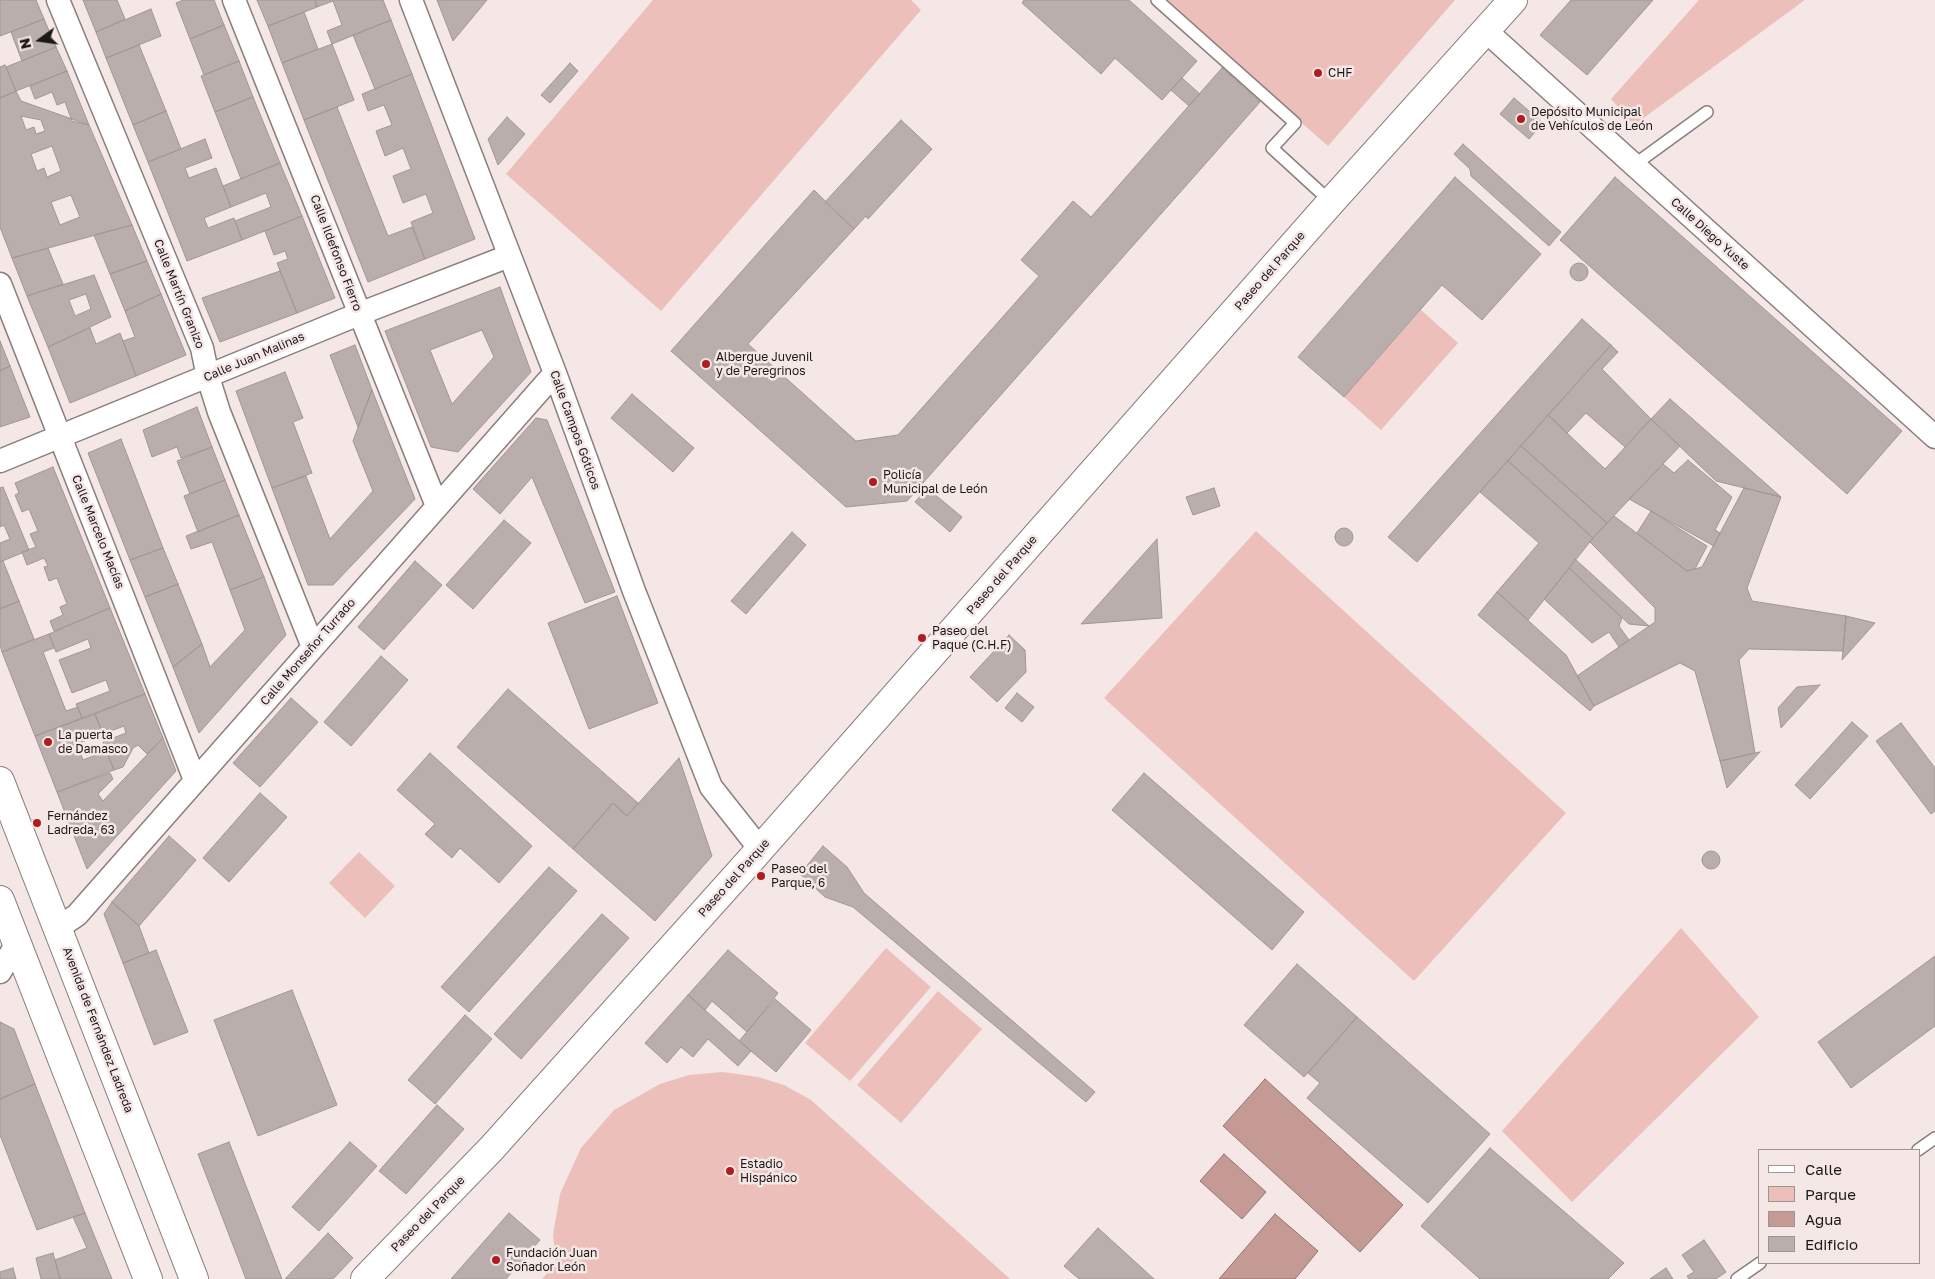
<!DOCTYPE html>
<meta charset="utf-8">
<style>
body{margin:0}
#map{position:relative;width:1935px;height:1279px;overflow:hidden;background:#f4e7e6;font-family:"Golos Text",sans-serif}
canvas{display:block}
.legend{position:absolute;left:1758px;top:1149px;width:162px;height:115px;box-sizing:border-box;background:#f4e7e6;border:1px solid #9e9493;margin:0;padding:6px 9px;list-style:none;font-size:15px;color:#1c1817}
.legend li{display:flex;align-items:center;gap:10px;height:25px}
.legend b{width:25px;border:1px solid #9e9493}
.north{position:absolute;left:15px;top:15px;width:50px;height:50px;-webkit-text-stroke:4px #f4e7e6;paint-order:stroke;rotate:256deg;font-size:14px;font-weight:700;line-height:20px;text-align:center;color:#1c1817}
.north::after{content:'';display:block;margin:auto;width:18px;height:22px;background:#1c1817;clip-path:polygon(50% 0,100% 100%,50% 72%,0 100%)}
</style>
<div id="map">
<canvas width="1935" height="1279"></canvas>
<ul class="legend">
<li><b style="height:6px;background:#fff"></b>Calle</li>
<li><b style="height:14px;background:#edbfba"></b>Parque</li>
<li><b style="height:14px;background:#c69a94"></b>Agua</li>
<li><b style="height:14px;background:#baaeac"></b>Edificio</li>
</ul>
<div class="north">N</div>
</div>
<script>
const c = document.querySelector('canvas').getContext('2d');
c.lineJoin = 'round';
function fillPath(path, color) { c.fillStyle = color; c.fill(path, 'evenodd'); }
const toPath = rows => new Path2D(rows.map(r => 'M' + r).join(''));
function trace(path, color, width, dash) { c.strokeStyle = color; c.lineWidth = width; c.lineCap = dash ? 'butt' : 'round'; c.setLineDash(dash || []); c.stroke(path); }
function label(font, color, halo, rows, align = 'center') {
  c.font = font + ' "Golos Text",sans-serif'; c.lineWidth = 5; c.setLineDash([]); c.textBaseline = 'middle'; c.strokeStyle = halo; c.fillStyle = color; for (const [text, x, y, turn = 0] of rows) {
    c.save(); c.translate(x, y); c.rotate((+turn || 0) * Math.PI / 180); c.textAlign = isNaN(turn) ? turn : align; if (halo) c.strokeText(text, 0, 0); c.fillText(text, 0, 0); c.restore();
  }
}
fillPath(toPath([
 [653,0,911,0,921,10,661,311,506,174],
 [1162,0,1455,0,1328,146],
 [1699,0,1805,0,1634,125,1611,99],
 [1421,310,1458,343,1381,430,1344,397],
 [1256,531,1566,813,1414,981,1104,698],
 [359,852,395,886,365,918,329,883],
 [1681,928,1759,1017,1572,1202,1502,1131],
 [886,948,931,987,850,1081,805,1043],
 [938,991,982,1029,901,1123,857,1085],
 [723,1072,758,1077,784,1085,811,1100,1010,1279,542,1279,556,1263,553,1235,560,1194,581,1148,614,1110,660,1084,689,1075]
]), '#edbfba');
const water = toPath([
 [1265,1079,1403,1205,1360,1252,1223,1126,1265,1079],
 [1224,1154,1266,1192,1242,1219,1200,1181,1224,1154],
 [1275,1214,1318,1251,1295,1279,1219,1279,1275,1214]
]);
fillPath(water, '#c69a94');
trace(water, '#93736e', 1);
const building = toPath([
 [0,0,36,0,44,19,0,36,0,0],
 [83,0,117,0,125,19,96,32,83,0],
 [183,0,214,0,224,25,190,39,176,3,183,0],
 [257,0,315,0,317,7,268,26,257,0],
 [315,0,383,0,391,20,332,44,327,31,342,25,333,1,317,7,315,0],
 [437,0,487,0,453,41,437,0],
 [1024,0,1129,0,1197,61,1162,100,1115,58,1101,74,1022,3,1024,0],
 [1571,0,1653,0,1587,75,1540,35,1571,0],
 [151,9,161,36,106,58,96,32,151,9],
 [304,12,318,49,282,63,268,26,304,12],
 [44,19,56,47,22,61,11,32,44,19],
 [391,20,412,74,375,89,353,35,391,20],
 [224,25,239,61,204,75,190,39,224,25],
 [332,44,354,100,304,120,282,63,332,44],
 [139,45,166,111,133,125,106,58,139,45],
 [56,47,67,71,16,91,6,67,56,47],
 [239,61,253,97,215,112,201,76,239,61],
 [570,63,578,71,550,103,541,95,570,63],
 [5,65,16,91,0,98,0,67,5,65],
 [1222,68,1260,102,907,501,846,507,671,351,814,190,854,229,748,344,856,441,898,435,1039,276,1021,260,1073,201,1091,217,1222,68],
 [67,71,89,125,72,121,65,102,57,105,52,92,35,99,30,86,67,71],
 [412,74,475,239,425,259,411,222,433,213,426,194,403,203,393,176,411,169,403,148,385,156,376,131,392,125,384,105,368,111,362,94,412,74],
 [1182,78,1200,94,1189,106,1171,90,1182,78],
 [16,91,21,101,89,125,132,225,12,258,0,227,0,98,16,91],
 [21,116,41,120,45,131,36,134,34,127,26,130,21,116],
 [52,146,61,171,47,177,44,168,37,171,31,154,52,146],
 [71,195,80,217,60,225,51,202,71,195],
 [253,97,280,163,241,179,215,112,253,97],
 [1514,98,1543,123,1529,139,1500,114,1514,98],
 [337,107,388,236,412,227,425,259,368,282,304,120,337,107],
 [166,111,181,149,148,162,133,125,166,111],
 [507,117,525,134,498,165,488,139,507,117],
 [901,120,932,149,868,219,866,216,854,229,825,202,901,120],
 [205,139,212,158,185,168,189,178,216,168,231,207,204,218,208,228,234,218,242,240,187,261,148,162,205,139],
 [1463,144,1561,232,1549,246,1471,176,1470,169,1454,154,1463,144],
 [280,163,302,216,242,240,235,221,271,207,266,193,231,207,223,186,280,163],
 [1455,177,1541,254,1482,320,1442,285,1344,397,1298,357,1455,177],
 [1615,177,1902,431,1847,494,1560,240,1615,177],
 [302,216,335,298,297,313,277,263,288,259,285,251,274,255,265,231,302,216],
 [132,225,147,261,110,274,94,235,132,225],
 [48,248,63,284,27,296,12,258,48,248],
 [147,261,161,294,125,311,110,274,147,261],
 '1570 272a9 9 0 1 1 18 0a9 9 0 1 1-18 0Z',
 [280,271,297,313,220,342,202,298,280,271],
 [94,275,111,317,48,347,27,296,94,275],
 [86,294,91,309,75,316,69,300,86,294],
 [500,287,531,372,458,452,431,447,385,331,500,287],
 [482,330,494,357,452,404,430,350,482,330],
 [161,294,186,355,136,376,123,341,135,337,125,311,161,294],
 [1582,319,1611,345,1417,562,1388,537,1582,319],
 [90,328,96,344,120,333,136,376,70,403,48,347,90,328],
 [0,341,10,366,0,371,0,341],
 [355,345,372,390,358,427,330,355,355,345],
 [1611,345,1618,352,1602,369,1651,419,1625,447,1586,413,1567,433,1548,415,1611,345],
 [10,366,30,417,0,427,0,371,10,366],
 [285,372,303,418,293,422,312,473,272,488,236,391,285,372],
 [372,390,415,499,333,585,308,585,272,488,306,476,330,539,373,491,353,441,372,390],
 [632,394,694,448,673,472,611,418,632,394],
 [1670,399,1781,497,1716,481,1651,419,1670,399],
 [197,407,212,447,181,458,177,447,152,457,143,430,197,407],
 [1548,415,1605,469,1651,419,1680,446,1607,523,1521,446,1548,415],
 [536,418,547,420,615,592,585,603,532,477,500,514,473,489,536,418],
 [121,439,163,548,130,560,88,453,121,439],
 [1521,446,1607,523,1593,538,1508,461,1521,446],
 [212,447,225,480,190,494,177,461,212,447],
 [1688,460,1732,497,1715,530,1720,533,1714,546,1629,499,1663,464,1674,473,1688,460],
 [1508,461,1593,538,1528,620,1497,592,1539,543,1480,492,1508,461],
 [53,467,110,608,54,631,50,621,63,615,60,607,67,604,57,578,49,581,44,567,48,566,44,558,27,565,22,552,36,547,30,534,38,531,29,509,22,512,15,495,19,493,15,483,53,467],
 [225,480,239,515,198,532,184,496,225,480],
 [3,487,29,550,0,562,0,543,10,539,4,525,0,527,0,488,3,487],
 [927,488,962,517,950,532,915,502,927,488],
 [1214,488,1220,506,1193,515,1186,497,1214,488],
 [1744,488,1781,497,1747,588,1752,601,1846,616,1843,651,1749,649,1739,660,1755,753,1720,761,1695,671,1680,663,1594,706,1577,676,1655,622,1655,608,1590,542,1593,538,1614,516,1687,571,1702,567,1744,488],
 [1651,511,1707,546,1695,569,1687,571,1637,533,1651,511],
 [239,515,264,577,230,590,212,542,191,549,186,536,239,515],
 [504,520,531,543,473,609,446,585,504,520],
 '1335 537a9 9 0 1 1 18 0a9 9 0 1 1-18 0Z',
 [792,532,806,545,746,614,731,601,792,532],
 [1157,539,1162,618,1081,624,1157,539],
 [163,548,178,584,145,597,130,560,163,548],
 [1575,559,1649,626,1629,624,1569,568,1575,559],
 [3,561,19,601,0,609,0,562,3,561],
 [415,561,442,585,384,650,358,627,415,561],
 [1569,568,1622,618,1619,626,1629,640,1619,647,1609,632,1592,643,1544,599,1569,568],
 [264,577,286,635,199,733,173,667,202,644,210,667,245,630,230,590,264,577],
 [178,584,202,644,173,667,145,597,178,584],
 [1497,592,1566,655,1594,706,1590,711,1478,615,1497,592],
 [617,596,658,703,589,729,548,623,617,596],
 [19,601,34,639,2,652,0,645,0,609,19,601],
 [110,608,145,694,82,718,76,704,110,691,106,680,72,693,59,660,91,648,88,639,56,652,49,634,110,608],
 [1846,616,1875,623,1842,660,1843,651,1846,616],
 [49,634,54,648,43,652,66,711,78,707,82,718,35,736,2,652,49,634],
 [1009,635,1025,650,1026,672,997,702,970,677,1009,635],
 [381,656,408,680,351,746,324,722,381,656],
 [1820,685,1781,728,1778,708,1797,687,1820,685],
 [508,689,638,803,627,816,613,803,573,849,457,747,508,689],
 [1017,693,1034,707,1022,722,1005,708,1017,693],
 [145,694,163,738,147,754,138,745,133,748,123,767,114,770,103,742,126,733,124,726,103,734,95,714,145,694],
 [291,698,318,722,260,787,233,763,291,698],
 [95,714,103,734,77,744,83,760,106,751,114,770,57,792,35,736,95,714],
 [1852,722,1868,736,1810,799,1795,785,1852,722],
 [1901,723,1935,768,1935,811,1931,814,1876,741,1901,723],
 [163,738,176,771,87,869,57,792,110,773,113,779,98,794,103,801,163,738],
 [1760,752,1727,788,1720,761,1760,752],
 [430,753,532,846,499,883,460,848,452,858,425,834,435,824,397,790,430,753],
 [679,758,712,856,655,921,573,849,613,803,627,816,679,758],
 [1144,773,1304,912,1272,950,1112,810,1144,773],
 [260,793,287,817,229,882,203,858,260,793],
 [169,836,196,860,139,926,112,902,169,836],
 [823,846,847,867,864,893,1095,1092,1086,1102,853,907,825,897,800,874,823,846],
 '1702 860a9 9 0 1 1 18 0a9 9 0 1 1-18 0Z',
 [549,867,577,891,469,1012,441,987,549,867],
 [112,902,139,926,149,953,123,963,104,914,112,902],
 [602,914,629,938,521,1059,494,1034,602,914],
 [156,950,188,1032,154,1045,123,963,156,950],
 [728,950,778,993,747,1032,712,1001,705,1010,688,995,728,950],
 [1935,956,1935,1026,1851,1088,1818,1042,1935,956],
 [1297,964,1357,1017,1304,1077,1244,1025,1297,964],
 [292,990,337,1105,258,1136,214,1020,292,990],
 [688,995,751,1051,738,1066,708,1039,693,1057,681,1047,667,1063,645,1043,688,995],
 [775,999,811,1030,776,1072,739,1041,775,999],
 [465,1015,492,1039,435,1104,408,1080,465,1015],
 [1357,1017,1490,1134,1428,1203,1307,1098,1320,1083,1308,1073,1357,1017],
 [0,1022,14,1029,35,1084,0,1099,0,1022],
 [35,1084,85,1213,37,1230,0,1135,0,1099,35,1084],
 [437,1105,464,1129,406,1194,379,1171,437,1105],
 [229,1142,282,1279,246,1279,198,1154,229,1142],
 [350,1142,377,1166,319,1231,292,1207,350,1142],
 [1490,1148,1624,1263,1608,1279,1480,1279,1421,1226,1490,1148],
 [85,1213,112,1279,60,1279,55,1260,87,1248,73,1217,85,1213],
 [509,1213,540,1240,506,1279,451,1279,509,1213],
 [1098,1228,1154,1279,1079,1279,1064,1266,1098,1228],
 [328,1233,353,1258,333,1279,285,1279,328,1233],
 [1704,1240,1726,1272,1716,1279,1689,1279,1687,1276,1694,1272,1682,1255,1704,1240],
 [53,1253,60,1279,41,1279,36,1258,53,1253],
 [13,1268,16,1279,0,1279,0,1272,13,1268],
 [1666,1268,1673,1279,1650,1279,1666,1268]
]);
fillPath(building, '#baaeac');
trace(building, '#a19694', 1);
const service = toPath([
 [1157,0,1295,123,1272,148,1331,202],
 [1634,165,1707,112],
 [1918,1150,1935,1138],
 [1737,1279,1760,1263]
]);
const minor = toPath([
 [58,0,202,348,208,377,219,412,313,647],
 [234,0,437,506],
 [411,0,555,373,634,591,711,787,760,849],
 [1486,31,1935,437],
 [0,284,195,780],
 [0,461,359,314,509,256],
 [58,928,77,915,555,373],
 [0,972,17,943]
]);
const tertiary = toPath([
 [365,1279,491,1149,747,864,1331,202,1513,0]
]);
const trunk = toPath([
 [0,781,194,1279],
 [0,900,148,1279]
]);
trace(service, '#8a7f7d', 14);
trace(minor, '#8a7f7d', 25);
trace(tertiary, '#8a7f7d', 30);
trace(trunk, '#8a7f7d', 30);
trace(service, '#fff', 11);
trace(minor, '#fff', 22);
trace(tertiary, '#fff', 28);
trace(trunk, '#fff', 28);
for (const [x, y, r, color] of [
 [1318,73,5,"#ae1d20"],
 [1521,119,5,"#ae1d20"],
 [706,364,5,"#ae1d20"],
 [873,482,5,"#ae1d20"],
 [922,638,5,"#ae1d20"],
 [48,742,5,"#ae1d20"],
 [37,823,5,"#ae1d20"],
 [761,876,5,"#ae1d20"],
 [730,1171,5,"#ae1d20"],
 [496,1260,5,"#ae1d20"]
]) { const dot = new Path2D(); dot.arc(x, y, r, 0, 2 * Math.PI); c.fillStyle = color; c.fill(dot); trace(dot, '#f4e7e6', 2); }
label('12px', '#1c1817', '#f4e7e6', [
 ["CHF",1328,73],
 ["Depósito Municipal",1531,112],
 ["de Vehículos de León",1531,126],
 ["Albergue Juvenil",716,357],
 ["y de Peregrinos",716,371],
 ["Policía",883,475],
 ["Municipal de León",883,489],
 ["Paseo del",932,631],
 ["Paque (C.H.F)",932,645],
 ["La puerta",58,735],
 ["de Damasco",58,749],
 ["Fernández",47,816],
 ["Ladreda, 63",47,830],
 ["Paseo del",771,869],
 ["Parque, 6",771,883],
 ["Estadio",740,1164],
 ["Hispánico",740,1178],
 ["Fundación Juan",506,1253],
 ["Soñador León",506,1267]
], 'left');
label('12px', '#1c1817', '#f4e7e6', [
 ["Calle Diego Yuste",1710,234,42],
 ["Calle Ildefonso Fierro",336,253,69],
 ["Paseo del Parque",1270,271,-49],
 ["Calle Martín Granizo",179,294,68],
 ["Calle Juan Malinas",254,357,-23],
 ["Calle Campos Góticos",575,430,70],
 ["Calle Marcelo Macías",98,532,68],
 ["Paseo del Parque",1002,575,-49],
 ["Calle Monseñor Turrado",308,652,-49],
 ["Paseo del Parque",734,878,-48],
 ["Avenida de Fernández Ladreda",98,1030,69],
 ["Paseo del Parque",428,1214,-46]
]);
</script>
